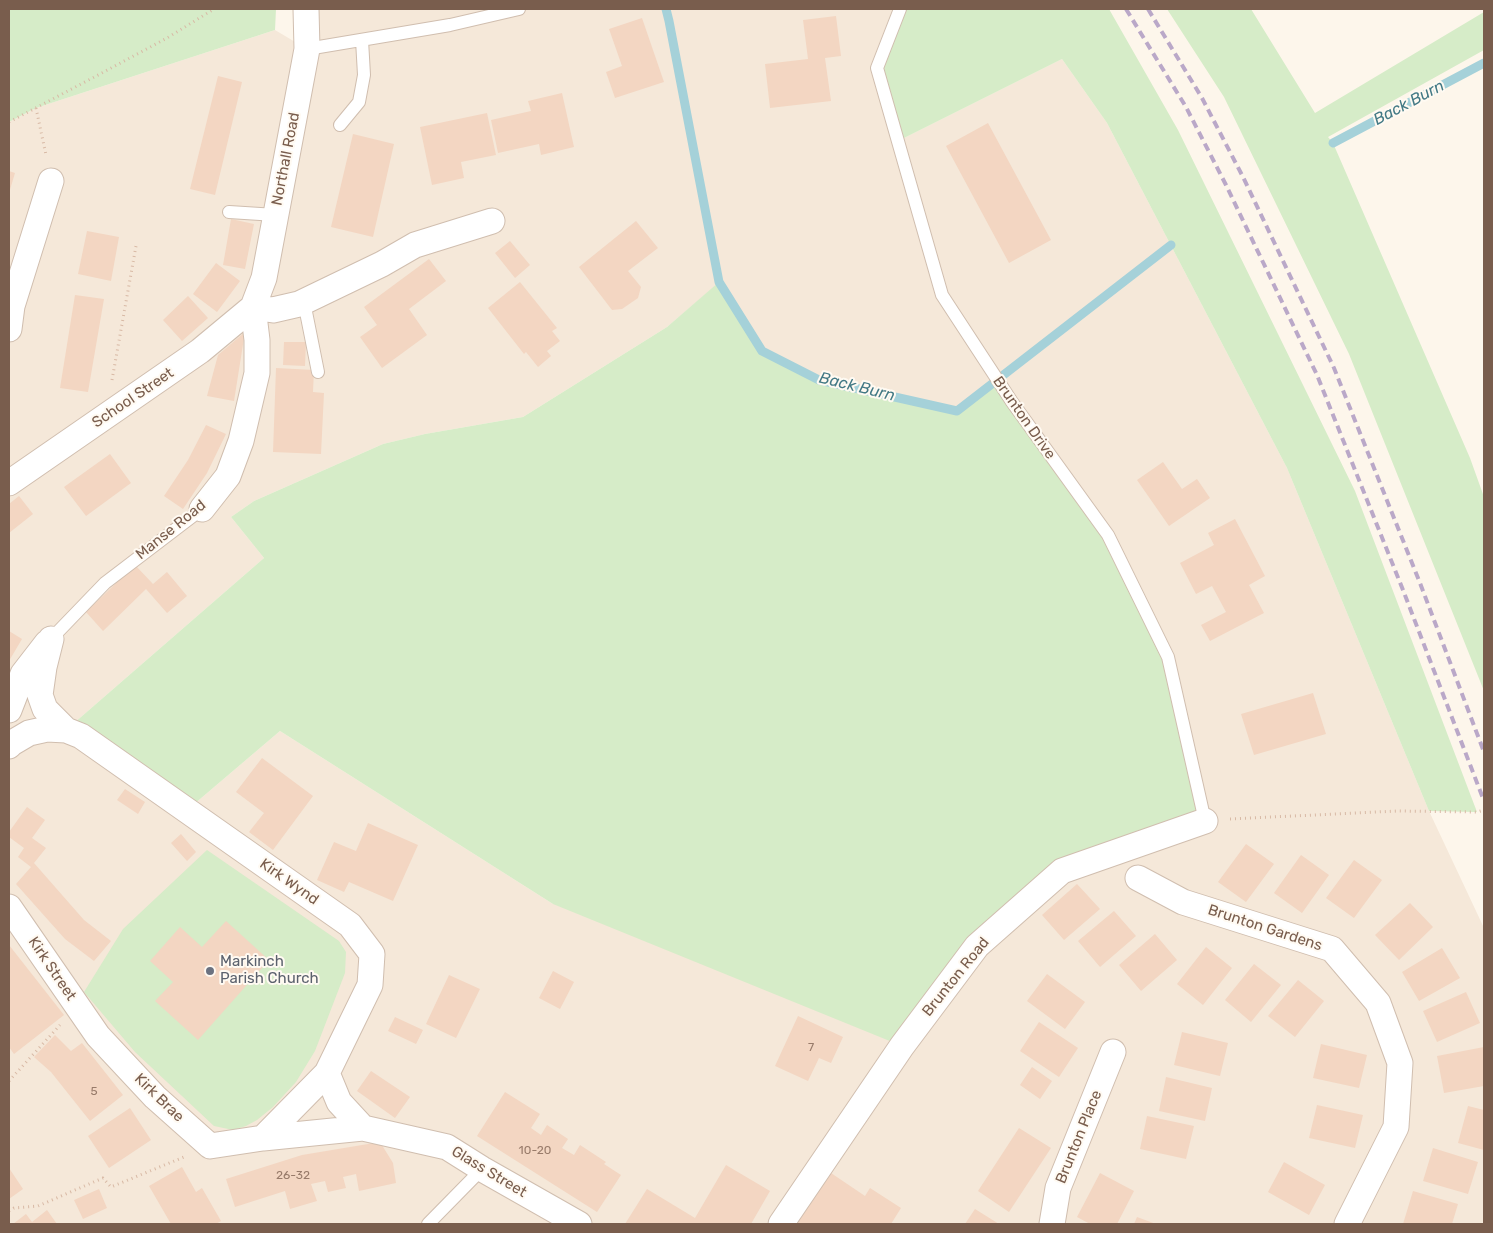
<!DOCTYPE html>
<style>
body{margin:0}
#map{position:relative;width:1493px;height:1233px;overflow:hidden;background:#fdf6eb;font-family:Rubik,sans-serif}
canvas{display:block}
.frame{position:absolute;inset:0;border:10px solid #795d4d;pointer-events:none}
</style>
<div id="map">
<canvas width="1493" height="1233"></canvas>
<div class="frame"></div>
</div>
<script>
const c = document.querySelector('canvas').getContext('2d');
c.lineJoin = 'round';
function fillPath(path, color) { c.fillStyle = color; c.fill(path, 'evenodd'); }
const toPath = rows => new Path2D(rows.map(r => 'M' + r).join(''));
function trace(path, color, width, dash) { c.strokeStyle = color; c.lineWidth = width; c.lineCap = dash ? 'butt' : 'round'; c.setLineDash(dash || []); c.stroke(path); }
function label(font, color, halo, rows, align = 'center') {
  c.font = font + ' Rubik,sans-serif'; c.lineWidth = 4; c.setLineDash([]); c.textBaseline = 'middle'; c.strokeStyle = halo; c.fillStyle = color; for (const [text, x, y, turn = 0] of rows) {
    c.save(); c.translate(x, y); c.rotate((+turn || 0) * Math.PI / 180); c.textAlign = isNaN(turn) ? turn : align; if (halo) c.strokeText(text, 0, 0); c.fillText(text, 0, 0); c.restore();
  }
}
fillPath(toPath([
 [306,9,900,9,898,141,1062,59,1107,123,1287,468,1429,811,1484,928,1484,1224,9,1224,9,122,36,108,275,30,307,49],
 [719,283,762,351,819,380,957,411,997,380,553,904,280,731,186,811,66,730,264,558,231,517,254,501,383,444,425,434,523,417,667,327]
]), '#f5e8d9');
fillPath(toPath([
 [9,9,276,9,275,30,36,108,9,122],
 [900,9,1109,9,1178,130,1355,491,1477,812,1429,811,1287,468,1107,123,1062,59,898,141,877,68],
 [1167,9,1251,9,1315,113,1484,12,1484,50,1328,137,1333,143,1470,458,1484,497,1484,691,1349,354,1224,97],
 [719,282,762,351,819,380,957,411,997,380,1108,535,1168,657,1205,821,1062,871,902,1046,553,904,280,731,186,811,66,730,264,558,231,517,254,501,383,444,425,434,523,417,667,327],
 [207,850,339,941,346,952,345,973,315,1051,296,1082,273,1107,257,1120,246,1126,233,1130,214,1126,135,1052,84,992,123,929]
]), '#d6ecc8');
trace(toPath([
 [666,9,669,21,719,282,762,351,819,380,957,411,1171,245],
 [1333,143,1484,63]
]), '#a5d1d9', 9);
fillPath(toPath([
 [836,16,841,56,825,58,831,101,770,108,765,64,808,59,803,20],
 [642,18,664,82,615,98,606,72,622,66,609,29],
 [218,76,242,82,215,195,190,189],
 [562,93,574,147,541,155,539,144,498,153,491,120,531,111,528,101],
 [487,113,496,155,461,162,464,178,432,185,420,127],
 [988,123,1051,240,1009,263,946,146],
 [353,134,394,144,373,237,331,227],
 [9,171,15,173,9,193],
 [231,219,254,224,245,269,223,265],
 [636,221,658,248,628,271,641,287,638,298,622,309,612,310,579,267],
 [87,231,119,237,111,281,78,274],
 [510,241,530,265,515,278,495,253],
 [429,259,446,281,409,309,427,335,382,368,360,337,377,325,364,307],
 [216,263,240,281,217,312,193,294],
 [520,282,557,328,552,331,560,341,547,351,551,356,538,367,526,352,524,354,488,308],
 [75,295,104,299,88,392,60,388],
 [188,296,208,318,182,341,163,320],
 [245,332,234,401,207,396,218,355],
 [284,342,306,342,305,366,283,365],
 [276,368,314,370,313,392,324,393,321,454,273,452],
 [206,425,226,434,207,473,183,509,164,496,188,460],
 [110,454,131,483,86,516,64,487],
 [1163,462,1182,489,1197,479,1210,498,1169,526,1137,480],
 [19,496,33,514,9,533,9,504],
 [1235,519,1265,576,1249,585,1264,613,1210,641,1201,625,1226,612,1212,586,1196,594,1180,563,1214,545,1208,533],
 [135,565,153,584,167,572,187,596,167,613,146,589,103,631,86,612],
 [9,631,22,639,9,661],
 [1313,693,1326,734,1254,755,1241,714],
 [262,758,313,796,273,850,249,832,264,813,236,792],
 [125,789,145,802,138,814,117,800],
 [27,807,45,820,32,838,46,848,34,863,84,920,111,941,94,961,65,939,16,884,31,867,18,857,24,848,9,837,9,832],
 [368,823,418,845,393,901,349,882,344,892,317,880,334,842,356,851],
 [181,834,196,852,187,861,171,843],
 [1246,844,1274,864,1246,902,1218,882],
 [1301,855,1329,875,1302,913,1274,893],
 [1354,860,1382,880,1354,918,1326,898],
 [1077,884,1100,909,1064,940,1042,915],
 [1410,903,1433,927,1399,960,1375,935],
 [1114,911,1136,936,1100,967,1078,941],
 [226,921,269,960,198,1040,155,1001,173,982,150,961,180,927,202,947],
 [1155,934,1177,960,1141,991,1119,965],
 [9,945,64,1015,14,1054,9,1047],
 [1206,947,1232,968,1203,1005,1177,984],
 [1442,948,1460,978,1419,1001,1402,972],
 [1254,964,1281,985,1251,1022,1225,1000],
 [553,971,574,982,560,1009,539,998],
 [1047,974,1085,1002,1065,1029,1027,1001],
 [449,975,480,989,456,1038,426,1024],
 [1298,980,1324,1001,1295,1037,1268,1016],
 [1466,992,1480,1023,1437,1042,1423,1011],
 [798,1016,843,1037,831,1063,819,1058,808,1081,775,1066],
 [395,1017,423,1030,416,1044,388,1031],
 [1039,1022,1078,1048,1059,1077,1020,1051],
 [1182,1032,1228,1043,1220,1076,1174,1065],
 [55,1035,71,1051,82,1043,123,1095,90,1121,51,1072,34,1057],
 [1321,1044,1367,1055,1359,1088,1313,1078],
 [1484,1047,1484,1086,1444,1093,1437,1056],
 [1032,1067,1052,1081,1040,1099,1020,1085],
 [371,1071,410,1097,395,1118,357,1091],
 [1166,1077,1212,1088,1205,1121,1159,1111],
 [505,1092,540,1114,531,1128,541,1135,547,1125,568,1139,562,1148,574,1155,580,1145,606,1162,604,1164,621,1175,597,1212,477,1136],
 [1317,1105,1363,1115,1355,1148,1309,1138],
 [1468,1106,1484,1110,1484,1150,1458,1143],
 [130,1108,151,1140,109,1168,88,1136],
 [1147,1116,1194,1126,1186,1159,1140,1149],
 [1019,1128,1051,1148,1009,1212,978,1191],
 [380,1142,393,1163,396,1183,359,1191,356,1174,343,1177,346,1188,328,1192,325,1181,311,1184,317,1201,290,1209,285,1191,235,1207,226,1179,302,1155],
 [1433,1148,1478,1162,1468,1194,1423,1181],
 [1284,1162,1325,1185,1309,1215,1268,1192],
 [726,1165,770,1191,751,1224,625,1224,647,1189,695,1218],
 [182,1167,196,1192,202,1188,221,1221,216,1224,171,1224,149,1186],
 [9,1168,23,1189,9,1199],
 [828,1171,865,1196,870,1188,901,1208,891,1224,793,1224],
 [1100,1173,1134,1191,1117,1224,1090,1224,1077,1217],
 [99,1189,107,1208,83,1219,74,1200],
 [1413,1191,1458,1204,1452,1224,1403,1224],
 [975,1209,999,1224,965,1224],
 [47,1210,57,1224,13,1224,26,1214,32,1222],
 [1137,1217,1156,1224,1134,1224]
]), '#f3d6c2');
const service = toPath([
 [900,9,877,68,942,295,1012,402,1108,535,1168,657,1205,821],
 [307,49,450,25,519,9],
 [340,125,359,102,364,75,362,40],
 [229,212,276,215],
 [304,302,318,372],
 [51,639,105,583,202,509],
 [428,1224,482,1169]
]);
const minor = toPath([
 [253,307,273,310,299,304,382,264,415,245,492,221],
 [9,329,12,306,51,181],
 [9,483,200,351,253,307],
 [202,509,228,476,241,441,257,373,257,340,253,307,264,278,307,49,306,9],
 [51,639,44,667,40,695,45,709,66,730],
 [9,710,23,674,47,643],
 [9,746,12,743,29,733,47,729,66,730,81,736,350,925,372,954,370,985,327,1073,263,1138],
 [1138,878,1183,902,1332,949,1378,1003,1400,1063,1396,1127,1347,1224],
 [9,907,98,1036,155,1097,210,1146,263,1138,363,1128,447,1147,482,1169,579,1224],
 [327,1073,339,1102,363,1128],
 [781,1224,902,1046,977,946,1062,871,1205,821],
 [1052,1224,1058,1188,1113,1052]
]);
trace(service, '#d0beaf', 14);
trace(minor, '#d0beaf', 27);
trace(toPath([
 [36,108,46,155],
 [9,122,100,74,167,38,214,9],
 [112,380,136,246],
 [1230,819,1398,811,1477,812,1484,810],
 [9,1081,60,1025],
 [9,1211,14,1208,38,1206,103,1178,111,1187,184,1157]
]), '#d8b9a5', 3, [1, 4]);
trace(service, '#fff', 12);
trace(minor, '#fff', 25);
trace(toPath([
 [1126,9,1186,107,1226,185,1317,375,1403,590,1484,801],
 [1148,9,1202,98,1243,177,1334,368,1420,583,1484,752]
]), '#baa8c8', 4, [8, 5]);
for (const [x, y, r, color] of [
 [210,971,5,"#6b7280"]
]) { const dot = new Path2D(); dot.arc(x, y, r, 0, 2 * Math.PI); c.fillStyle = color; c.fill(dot); trace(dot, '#fffaf2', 2); }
label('12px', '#987b6a', null, [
 ["7",811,1048],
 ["5",94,1092],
 ["10-20",535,1151],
 ["26-32",293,1176]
]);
label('15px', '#795d4d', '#fffaf2', [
 ["Northall Road",286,159,-79],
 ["School Street",133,398,-34],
 ["Brunton Drive",1024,418,55],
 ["Manse Road",171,530,-39],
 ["Kirk Wynd",289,882,35],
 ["Brunton Gardens",1265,928,18],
 ["Kirk Street",52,969,56],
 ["Brunton Road",956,977,-51],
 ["Kirk Brae",159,1098,44],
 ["Brunton Place",1079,1137,-68],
 ["Glass Street",489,1172,31]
]);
label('15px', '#5b616d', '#fffaf2', [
 ["Markinch",220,962],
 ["Parish Church",220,979]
], 'left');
label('italic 16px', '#437985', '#fffaf2', [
 ["Back Burn",1409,103,-28],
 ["Back Burn",857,387,14]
]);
</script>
